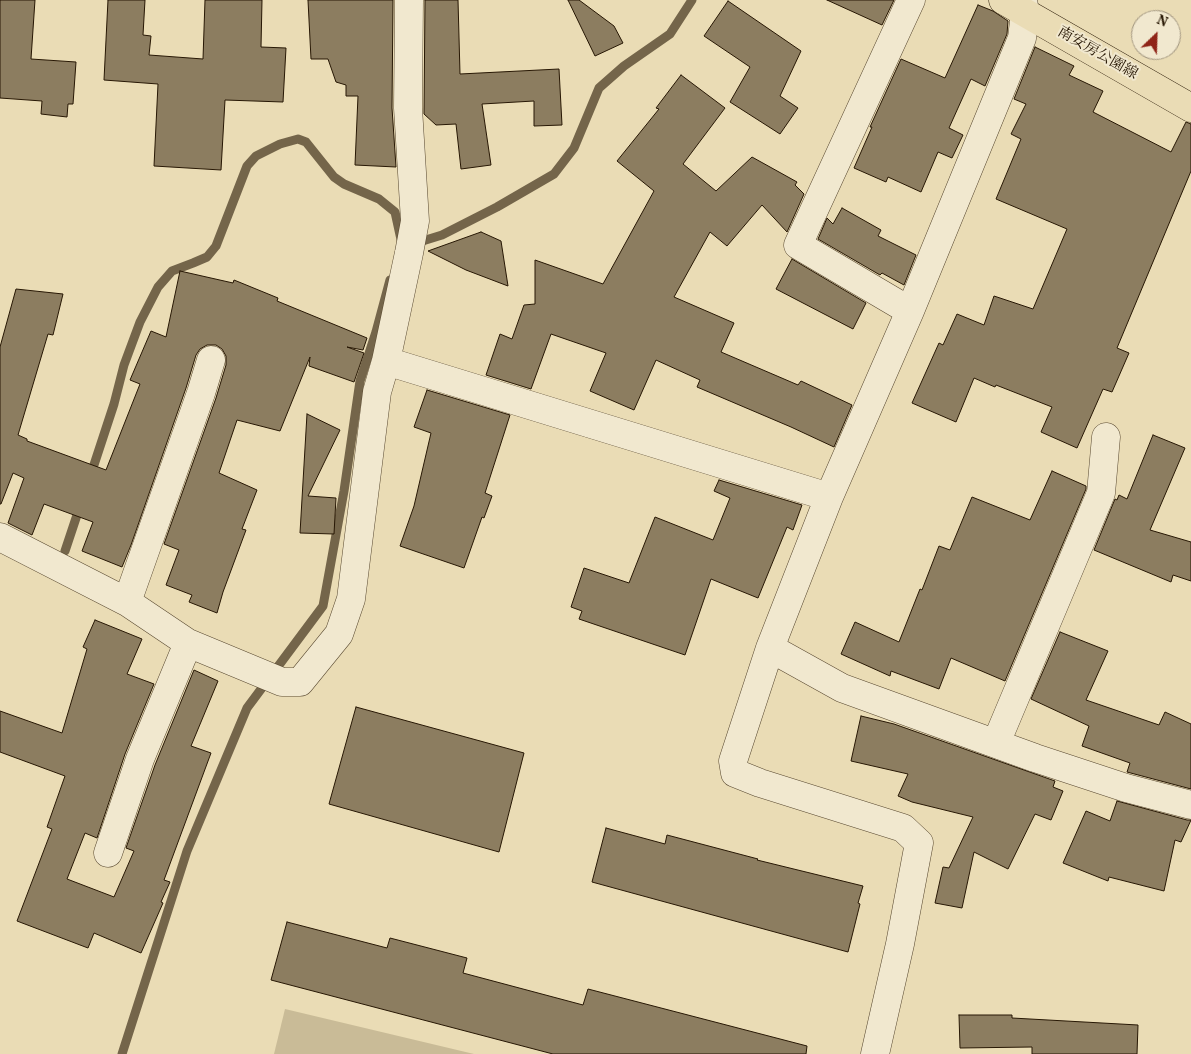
<!DOCTYPE html>
<meta charset="utf-8">
<style>
body{margin:0}
#map{position:relative;width:1191px;height:1054px;overflow:hidden;background:#eadcb5;font-family:Vollkorn,serif}
canvas{display:block}
.north{position:absolute;left:1131px;top:10px;width:50px;height:50px;box-sizing:border-box;background:#f1e8cf;border:1px solid #a0947e;border-radius:50%;rotate:24deg;font-size:14px;font-weight:700;line-height:20px;text-align:center;color:#271704}
.north::after{content:'';display:block;margin:auto;width:18px;height:22px;background:#8f2418;clip-path:polygon(50% 0,100% 100%,50% 72%,0 100%)}
</style>
<div id="map">
<canvas width="1191" height="1054"></canvas>
<div class="north">N</div>
</div>
<script>
const c = document.querySelector('canvas').getContext('2d');
c.lineJoin = 'round';
function fillPath(path, color) { c.fillStyle = color; c.fill(path, 'evenodd'); }
const toPath = rows => new Path2D(rows.map(r => 'M' + r).join(''));
function trace(path, color, width, dash) { c.strokeStyle = color; c.lineWidth = width; c.lineCap = dash ? 'butt' : 'round'; c.setLineDash(dash || []); c.stroke(path); }
function label(font, color, halo, rows, align = 'center') {
  c.font = font + ' Vollkorn,"Noto Serif JP",serif'; c.lineWidth = 4; c.setLineDash([]); c.textBaseline = 'middle'; c.strokeStyle = halo; c.fillStyle = color; for (const [text, x, y, turn = 0] of rows) {
    c.save(); c.translate(x, y); c.rotate((+turn || 0) * Math.PI / 180); c.textAlign = isNaN(turn) ? turn : align; if (halo) c.strokeText(text, 0, 0); c.fillText(text, 0, 0); c.restore();
  }
}
fillPath(toPath([
 [285,1009,474,1054,274,1054]
]), '#c9bb97');
trace(toPath([
 [416,243,442,235,497,207,554,174,574,148,599,88,624,66,670,34,692,0],
 [90,477,114,404,124,365,140,322,158,287,172,271,193,263,207,257,216,246,247,166,256,156,280,144,298,139,306,142,334,177,344,184,379,199,395,212,402,244],
 [65,551,80,506],
 [122,1054,187,851,247,708,323,606,344,491,360,381,376,332,390,280]
]), '#74654a', 9);
const building = toPath([
 [0,0,35,0,31,59,76,62,73,104,68,104,67,117,41,114,42,101,0,98,0,0],
 [108,0,145,0,143,35,151,36,149,55,203,59,205,0,262,0,261,47,286,48,283,102,225,100,221,170,154,166,158,84,104,80,108,0],
 [308,0,393,0,392,108,396,167,355,165,358,96,346,96,346,85,336,82,328,59,311,59,308,0],
 [425,0,458,0,460,74,559,69,562,125,534,126,534,101,482,104,491,165,461,169,456,124,436,125,424,114,425,0],
 [568,0,579,0,614,26,623,43,595,56,568,0],
 [827,0,894,0,882,25,827,0],
 [728,1,801,51,780,96,798,108,780,134,730,102,750,67,704,36,728,1],
 [978,5,993,11,1008,21,1007,34,985,86,971,79,949,128,963,135,952,158,938,152,921,192,888,177,886,182,854,168,872,127,870,127,901,59,945,78,978,5],
 [1035,47,1074,66,1069,75,1103,91,1093,112,1171,152,1186,122,1191,124,1191,171,1117,348,1129,353,1112,392,1103,389,1077,448,1041,432,1052,407,996,385,995,387,974,378,956,422,912,403,939,343,943,345,957,314,984,325,994,296,1033,309,1067,229,996,199,1021,139,1011,134,1026,104,1014,99,1035,47],
 [681,75,725,108,683,164,716,191,752,157,797,182,795,185,804,194,787,232,762,205,727,246,710,232,674,297,734,323,721,352,798,385,801,381,852,405,834,447,791,427,697,387,700,380,656,360,634,410,590,391,606,353,551,334,531,389,486,375,500,334,512,339,524,305,535,304,535,260,603,284,654,191,617,161,659,109,656,108,681,75],
 [842,208,881,230,878,236,916,255,904,285,882,273,880,275,818,239,827,218,833,224,842,208],
 [481,232,501,241,508,286,466,270,428,251,481,232],
 [792,259,866,303,853,329,776,289,792,259],
 [180,271,233,283,234,280,278,298,277,301,367,338,363,350,347,347,364,353,354,382,309,366,310,357,280,431,237,420,219,473,257,490,242,529,246,530,223,592,217,613,189,602,192,595,166,585,179,550,164,544,216,398,226,365,226,356,222,349,216,345,207,345,200,349,196,355,186,388,131,545,122,567,82,551,93,522,44,504,32,535,8,523,24,478,13,473,1,504,0,504,0,347,16,289,63,294,53,335,48,334,18,435,27,439,27,441,106,470,140,384,130,380,151,331,166,337,180,271],
 [427,390,510,415,485,493,492,496,484,518,482,517,464,568,400,546,414,506,431,433,414,427,427,390],
 [307,414,340,430,308,496,336,498,334,534,300,533,307,414],
 [1153,435,1185,448,1150,530,1191,542,1191,581,1173,575,1171,582,1094,550,1115,499,1117,500,1119,495,1127,499,1153,435],
 [1052,471,1086,486,1086,489,1005,681,951,658,939,689,891,671,890,676,841,654,855,622,899,642,920,589,922,590,939,546,950,550,972,497,1030,520,1052,471],
 [719,480,802,505,793,530,787,527,758,598,711,579,685,655,579,619,582,611,571,607,584,568,629,583,655,517,713,540,730,498,714,491,719,480],
 [95,620,142,639,127,674,154,684,125,754,97,838,85,833,67,879,114,897,134,851,126,848,155,765,194,670,218,681,191,746,211,753,164,880,170,882,161,902,163,903,141,953,94,933,88,948,17,921,52,829,47,827,65,776,0,752,0,711,62,733,87,649,83,647,95,620],
 [1060,632,1108,651,1086,700,1159,725,1165,712,1191,724,1191,789,1127,772,1130,763,1082,746,1089,726,1031,699,1060,632],
 [356,707,524,753,499,852,329,804,356,707],
 [861,716,894,724,1055,781,1053,787,1063,791,1051,820,1035,814,1008,869,974,852,962,908,935,903,943,867,949,868,973,817,912,802,898,796,908,774,851,761,861,716],
 [1117,801,1187,820,1191,820,1181,842,1175,840,1164,891,1109,877,1108,881,1063,863,1086,811,1110,821,1117,801],
 [606,828,665,844,667,835,758,859,757,860,863,886,858,903,860,904,848,952,592,882,606,828],
 [287,922,387,948,390,938,467,958,463,973,583,1005,588,989,807,1046,806,1054,553,1054,271,980,287,922],
 [959,1015,1012,1015,1012,1018,1138,1025,1137,1054,1032,1054,1032,1047,960,1048,959,1015]
]);
fillPath(building, '#8c7d60');
trace(building, '#271704', 1);
const minor = toPath([
 [910,311,798,245,911,0],
 [386,361,829,497],
 [0,537,127,602,188,643,282,682,300,682,339,634,351,599,377,392,386,361,409,253,415,221,408,108,409,0],
 [127,602,201,393,211,360],
 [770,648,842,688,1035,758,1126,788,1191,805],
 [996,743,1101,493,1106,437],
 [108,853,140,759,188,643],
 [875,1054,900,944,919,843,903,828,760,783,735,773,733,761,770,648,829,497,910,311,1022,38,1025,13,1023,0]
]);
const major = toPath([
 [1003,0,1191,108]
]);
trace(minor, '#584830', 29);
trace(major, '#271704', 29);
trace(minor, '#f1e8cf', 28);
trace(major, '#eadcb5', 28);
label('15px', '#271704', '#f1e8cf', [
 ["南安房公園線",1097,54,30]
]);
</script>
